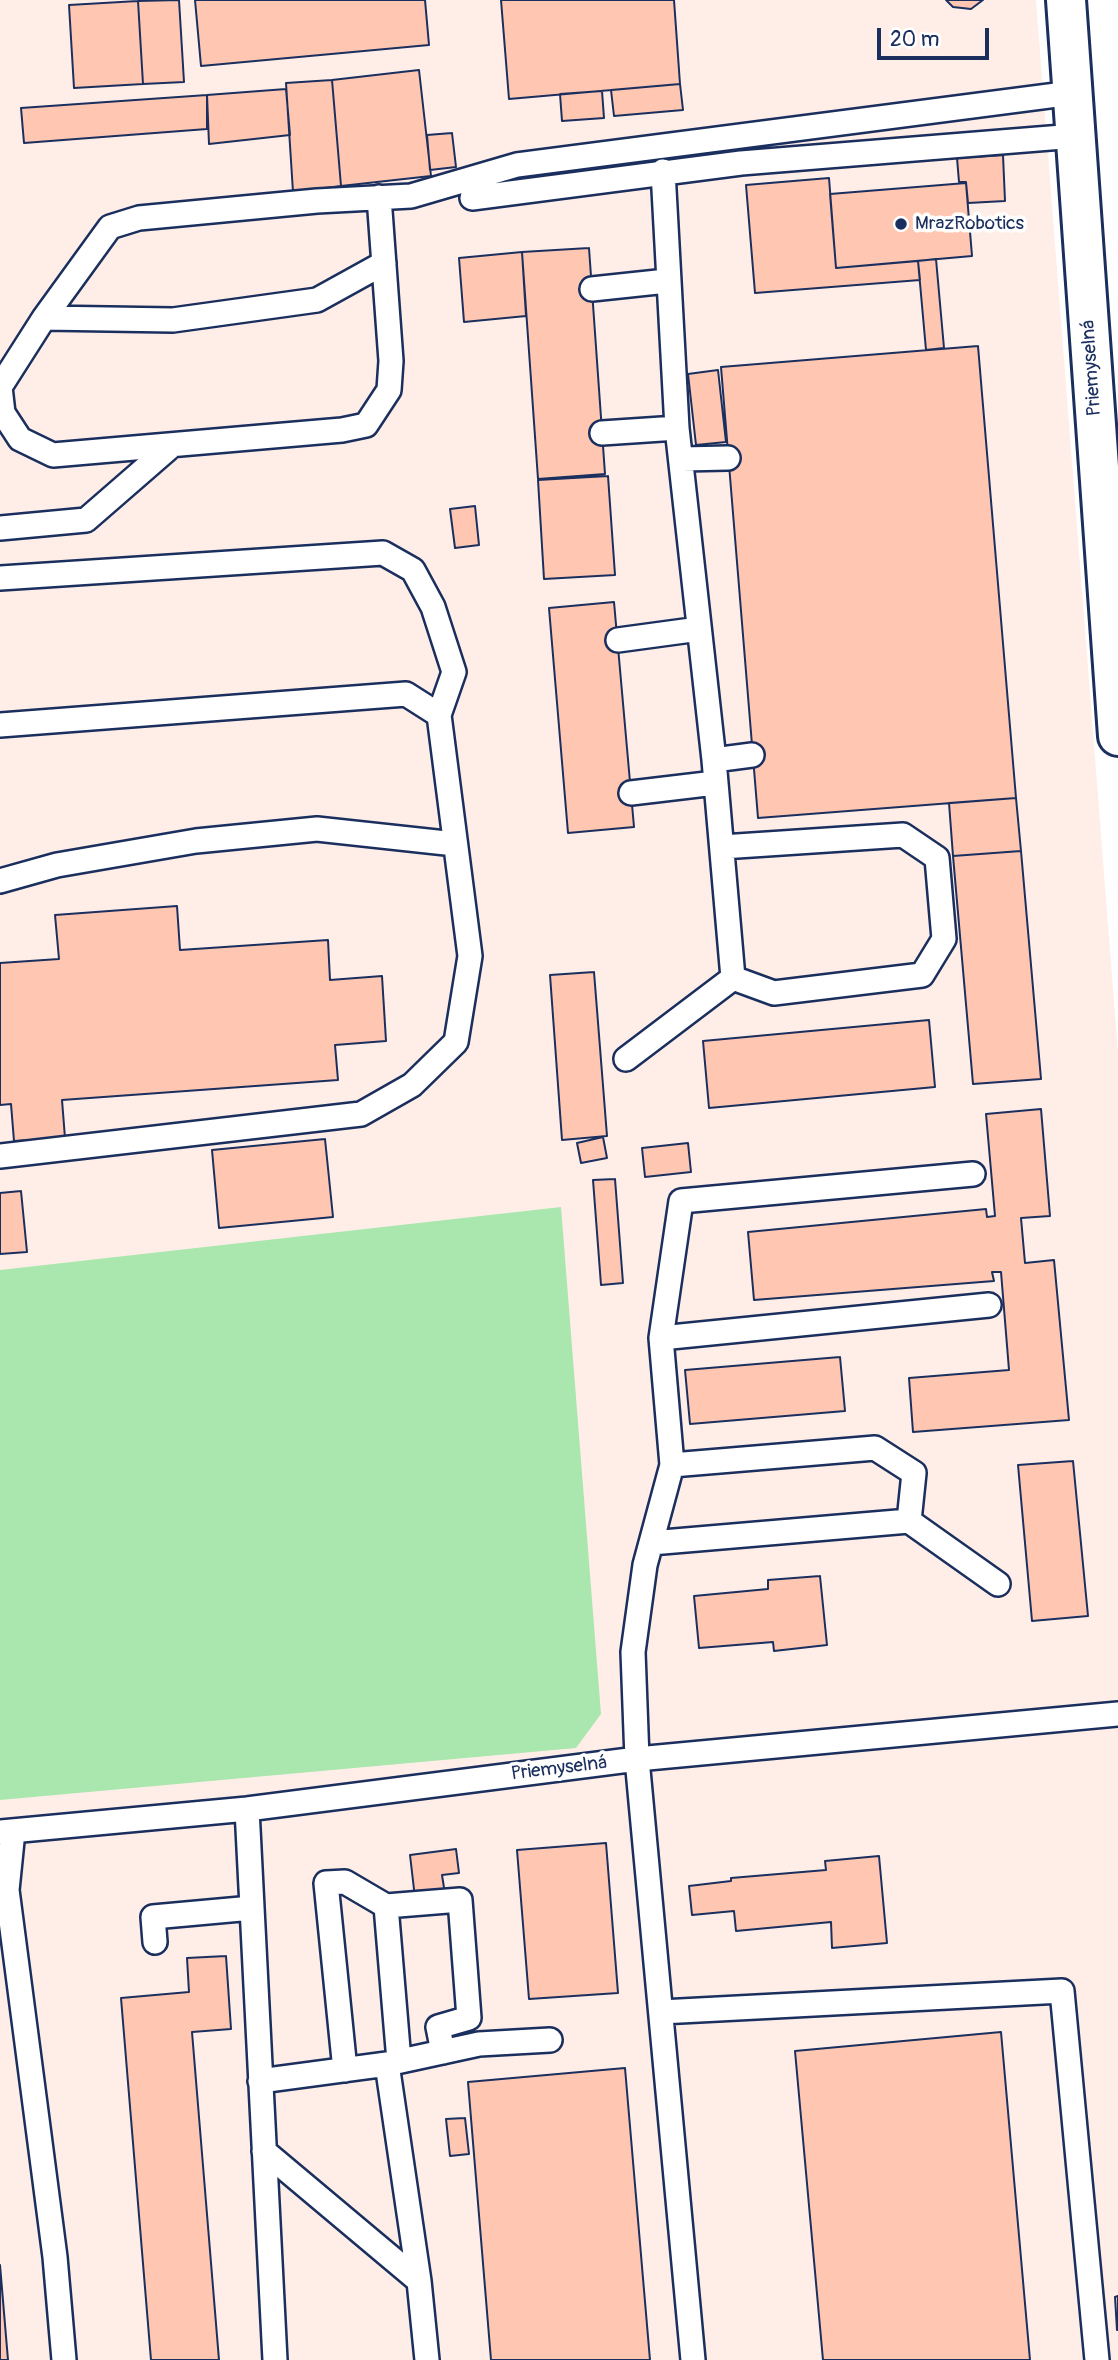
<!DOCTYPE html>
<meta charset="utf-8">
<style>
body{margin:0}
#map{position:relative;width:1118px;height:2360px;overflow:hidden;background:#fff;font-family:Pangolin,sans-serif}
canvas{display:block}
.scale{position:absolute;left:877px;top:28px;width:112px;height:32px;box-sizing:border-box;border:4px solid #1b2f5e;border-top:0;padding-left:9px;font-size:21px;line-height:24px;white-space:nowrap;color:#1b2f5e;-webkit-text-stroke:5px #fff;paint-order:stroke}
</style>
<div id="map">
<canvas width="1118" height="2360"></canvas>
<div class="scale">20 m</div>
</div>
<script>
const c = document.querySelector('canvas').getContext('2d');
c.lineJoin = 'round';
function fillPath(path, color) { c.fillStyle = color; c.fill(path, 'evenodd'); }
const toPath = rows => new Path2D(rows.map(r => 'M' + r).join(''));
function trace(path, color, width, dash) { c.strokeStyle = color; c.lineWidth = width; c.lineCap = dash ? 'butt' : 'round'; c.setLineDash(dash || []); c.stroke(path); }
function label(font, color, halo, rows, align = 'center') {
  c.font = font + ' Pangolin,sans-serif'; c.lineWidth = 7; c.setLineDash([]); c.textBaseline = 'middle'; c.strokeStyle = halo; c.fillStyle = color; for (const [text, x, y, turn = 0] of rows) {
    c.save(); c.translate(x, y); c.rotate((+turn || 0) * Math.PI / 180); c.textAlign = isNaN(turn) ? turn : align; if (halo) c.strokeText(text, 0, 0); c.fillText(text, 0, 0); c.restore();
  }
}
fillPath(toPath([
 [0,0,1036,0,1118,1053,1118,2360,0,2360]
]), '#ffeee8');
fillPath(toPath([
 [561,1207,601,1714,576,1748,0,1800,0,1270]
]), '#aae7ae');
const building = toPath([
 [179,0,184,82,143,84,138,1,179,0],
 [195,0,425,0,429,45,201,66,195,0],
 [501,0,674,0,680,84,509,99,501,0],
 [946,0,983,0,971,9,953,7,946,0],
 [138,1,143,84,74,88,69,5,138,1],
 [419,70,431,176,341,186,332,80,419,70],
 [332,80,341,186,293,192,286,83,332,80],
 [680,84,683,110,614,116,611,90,680,84],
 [286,89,290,135,209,144,207,95,286,89],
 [602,91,604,118,562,121,560,94,602,91],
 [207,95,207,129,24,143,21,108,207,95],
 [452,133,456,167,430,170,427,135,452,133],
 [1003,155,1005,201,968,203,966,182,959,182,957,158,1003,155],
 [829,178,836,268,918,261,920,280,755,293,746,185,829,178],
 [966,183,972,256,836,268,830,194,966,183],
 [589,248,605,474,538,479,522,252,589,248],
 [522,252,526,316,464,322,459,258,522,252],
 [936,259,944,348,926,350,918,261,936,259],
 [978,346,1016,798,758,818,721,367,978,346],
 [718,370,726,442,696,445,688,374,718,370],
 [608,476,615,575,544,579,538,480,608,476],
 [475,506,479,545,455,548,450,509,475,506],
 [614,602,634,827,568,833,549,608,614,602],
 [1016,798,1021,851,953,856,949,803,1016,798],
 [1021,851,1041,1079,973,1084,953,856,1021,851],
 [177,906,180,950,328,940,330,980,382,976,386,1041,335,1045,338,1080,62,1100,65,1138,14,1141,11,1104,0,1105,0,963,59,959,55,915,177,906],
 [594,972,607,1136,562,1140,550,975,594,972],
 [929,1020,935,1087,709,1108,703,1041,929,1020],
 [1041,1109,1050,1216,1021,1218,1025,1263,1054,1260,1069,1420,913,1432,909,1378,1009,1370,1001,1272,992,1272,994,1281,754,1300,748,1232,986,1209,987,1217,995,1216,986,1114,1041,1109],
 [603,1137,607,1158,581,1163,577,1143,603,1137],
 [325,1139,333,1217,219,1228,212,1150,325,1139],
 [688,1143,691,1172,645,1177,642,1148,688,1143],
 [615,1179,623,1283,601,1285,593,1180,615,1179],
 [21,1191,27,1252,0,1254,0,1193,21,1191],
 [840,1357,845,1411,690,1424,685,1370,840,1357],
 [1073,1461,1088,1616,1032,1621,1018,1465,1073,1461],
 [820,1576,827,1645,774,1651,773,1642,699,1648,694,1596,768,1589,768,1580,820,1576],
 [606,1843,618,1993,529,1999,517,1850,606,1843],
 [456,1849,459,1873,442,1875,445,1894,415,1898,410,1855,456,1849],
 [879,1856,887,1943,832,1948,831,1922,736,1931,734,1911,692,1915,689,1886,731,1881,731,1878,826,1870,825,1861,879,1856],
 [226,1956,231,2029,192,2032,219,2360,151,2360,121,1998,189,1992,187,1958,226,1956],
 [1001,2032,1030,2360,823,2360,795,2051,1001,2032],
 [625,2068,650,2360,491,2360,468,2082,625,2068],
 [465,2118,469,2154,450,2156,446,2119,465,2118],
 [0,2265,8,2360,0,2360,0,2265],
 [1118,2296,1118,2330,1117,2330,1115,2297,1118,2296]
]);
fillPath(building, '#ffc7b2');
trace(building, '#1b2f5e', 2);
const service = toPath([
 [663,171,677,428,714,760,733,978,774,993,922,975,944,939,937,858,903,835,722,847],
 [379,197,391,361,389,390,366,425,342,430,53,455,20,439,3,413,0,387,44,318,110,227,139,218,317,201,411,196,517,165,1072,93],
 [472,198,741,163,1075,136],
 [592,289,667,281],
 [44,318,173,320,317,300,384,263],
 [602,433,677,428],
 [682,459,728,458],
 [0,528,86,520,170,447],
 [0,578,383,553,413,570,433,607,454,672,439,715],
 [618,640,699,629],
 [0,725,406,694,439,715,470,956,456,1042,412,1085,361,1114,0,1156],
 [714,760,752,755],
 [631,793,715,783],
 [0,881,57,865,196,841,317,829,455,844],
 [626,1059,733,978],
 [661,1338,989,1305],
 [909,1521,998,1584],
 [651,1543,909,1521,914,1473,875,1448,672,1465],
 [247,1809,275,2360],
 [13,1831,7,1890,55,2257,64,2360],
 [0,1832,247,1809,637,1759,1118,1714],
 [386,1906,399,2061],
 [155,1942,153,1917,252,1908],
 [661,2012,1062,1991,1097,2360],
 [387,2064,479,2044,550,2040],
 [345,2070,326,1883,345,1882,386,1906,460,1900,469,2018,438,2027,443,2052],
 [260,2081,387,2064,419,2281,427,2360],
 [264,2151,419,2281],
 [693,2360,637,1759,633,1652,645,1565,672,1465,661,1338,681,1201,973,1174]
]);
const minor = toPath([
 [1066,0,1118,736]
]);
trace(service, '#1b2f5e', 28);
trace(minor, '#1b2f5e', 44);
trace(service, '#fff', 23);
trace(minor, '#fff', 38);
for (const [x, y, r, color] of [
 [901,224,7,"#1b2f5e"]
]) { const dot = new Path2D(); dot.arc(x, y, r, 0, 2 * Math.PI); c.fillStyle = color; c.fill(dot); trace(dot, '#fff', 2.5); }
label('19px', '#1b2f5e', '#fff', [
 ["MrazRobotics",915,224]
], 'left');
label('19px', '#1b2f5e', '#fff', [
 ["Priemyselná",1092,368,-94],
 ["Priemyselná",559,1769,-7]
]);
</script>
